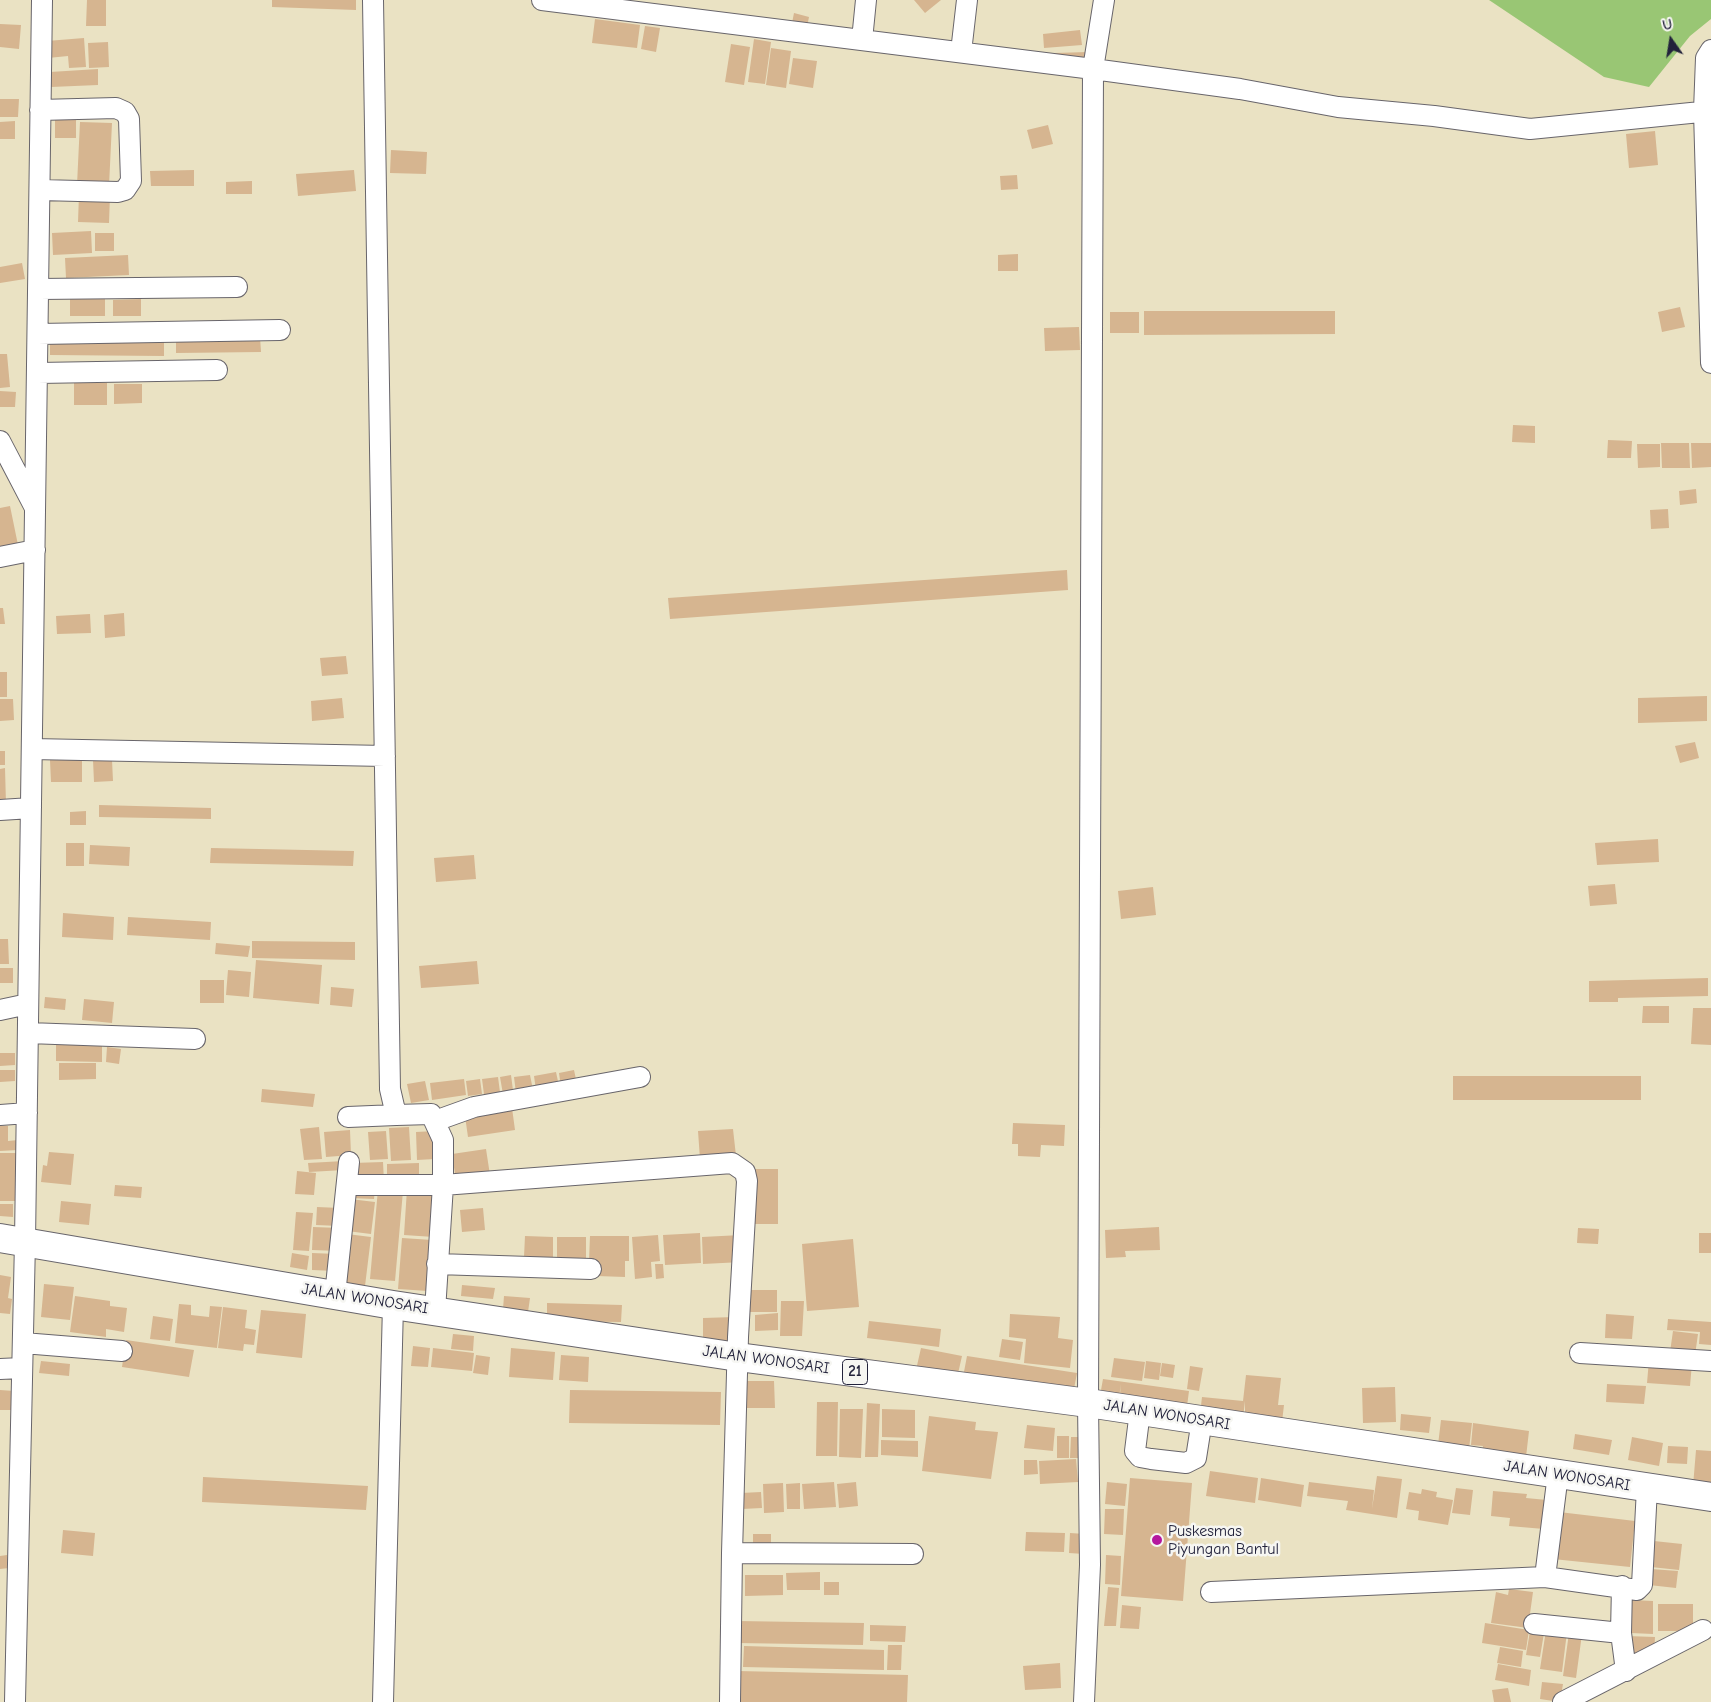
<!DOCTYPE html>
<style>
body{margin:0}
#map{position:relative;width:1711px;height:1702px;overflow:hidden;background:#eae2c3;font-family:"Comic Neue",sans-serif}
canvas{display:block}
.north{position:absolute;left:1646px;top:15px;width:50px;height:50px;-webkit-text-stroke:4px #f6f6f2;paint-order:stroke;rotate:347deg;font-size:14px;font-weight:700;line-height:20px;text-align:center;color:#22223b}
.north::after{content:'';display:block;margin:auto;width:18px;height:22px;background:#22223b;clip-path:polygon(50% 0,100% 100%,50% 72%,0 100%)}
</style>
<div id="map">
<canvas width="1711" height="1702"></canvas>
<div class="north">U</div>
</div>
<script>
const c = document.querySelector('canvas').getContext('2d');
c.lineJoin = 'round';
function fillPath(path, color) { c.fillStyle = color; c.fill(path, 'evenodd'); }
const toPath = rows => new Path2D(rows.map(r => 'M' + r).join(''));
function trace(path, color, width, dash) { c.strokeStyle = color; c.lineWidth = width; c.lineCap = dash ? 'butt' : 'round'; c.setLineDash(dash || []); c.stroke(path); }
function label(font, color, halo, rows, align = 'center') {
  c.font = font + ' "Comic Neue",sans-serif'; c.lineWidth = 5; c.setLineDash([]); c.textBaseline = 'middle'; c.strokeStyle = halo; c.fillStyle = color; for (const [text, x, y, turn = 0] of rows) {
    c.save(); c.translate(x, y); c.rotate((+turn || 0) * Math.PI / 180); c.textAlign = isNaN(turn) ? turn : align; if (halo) c.strokeText(text, 0, 0); c.fillText(text, 0, 0); c.restore();
  }
}
fillPath(toPath([
 [1489,0,1711,0,1711,19,1690,36,1649,87,1604,77]
]), '#99c674');
fillPath(toPath([
 [87,0,106,0,106,26,86,26],
 [272,0,356,0,356,10,272,7],
 [914,0,941,0,925,13],
 [794,13,809,17,806,32,791,28],
 [595,19,640,25,637,48,592,43],
 [0,24,21,25,19,49,0,47],
 [645,26,660,28,656,52,641,49],
 [1080,30,1082,45,1044,48,1043,34],
 [84,38,86,67,69,68,68,56,48,58,47,41],
 [754,39,771,42,765,84,748,82],
 [108,42,109,67,89,68,88,43],
 [731,44,750,47,744,85,725,82],
 [771,48,791,51,786,88,766,85],
 [1088,52,1089,62,1056,63,1055,53],
 [793,58,817,61,813,88,789,84],
 [98,69,98,85,51,87,50,72],
 [0,99,19,99,18,117,0,117],
 [55,118,76,118,76,138,55,138],
 [15,121,15,139,0,139,0,122],
 [80,122,112,123,109,186,77,185],
 [1048,125,1053,144,1032,149,1027,130],
 [1655,131,1658,165,1629,168,1626,134],
 [391,150,427,152,426,174,390,173],
 [194,170,194,186,151,186,150,171],
 [354,170,356,191,298,196,296,174],
 [1017,175,1018,189,1001,190,1000,176],
 [252,181,252,194,226,194,226,182],
 [79,194,110,195,109,223,78,222],
 [91,231,92,253,53,255,52,233],
 [95,233,114,233,114,251,95,251],
 [1018,254,1018,271,998,271,998,255],
 [128,255,129,275,66,278,65,258],
 [22,263,25,279,0,283,0,267],
 [70,298,105,298,105,316,70,316],
 [141,299,141,316,113,316,113,300],
 [1680,307,1685,327,1662,332,1658,312],
 [1144,311,1335,311,1335,334,1144,335],
 [1110,312,1139,312,1139,333,1110,333],
 [1079,327,1080,350,1045,351,1044,328],
 [260,337,261,352,176,353,176,339],
 [50,338,164,340,164,356,50,355],
 [0,354,7,354,10,387,0,388],
 [74,382,107,383,107,405,74,405],
 [114,384,142,384,142,403,114,404],
 [0,391,16,392,15,407,0,407],
 [1513,425,1535,426,1535,443,1512,442],
 [1608,440,1632,441,1631,458,1607,458],
 [1661,443,1689,443,1690,468,1662,468],
 [1691,443,1711,443,1711,467,1692,468],
 [1637,444,1660,444,1660,467,1638,468],
 [1696,489,1697,503,1680,505,1679,491],
 [10,506,18,545,0,548,0,508],
 [1668,509,1669,528,1651,529,1650,510],
 [1067,570,1068,590,670,619,668,598],
 [0,608,3,608,5,624,0,624],
 [124,613,125,636,105,638,104,615],
 [90,614,91,633,57,634,56,616],
 [346,656,348,674,322,676,320,658],
 [0,672,7,672,7,697,0,697],
 [1707,696,1707,721,1638,723,1638,698],
 [342,698,344,718,312,721,311,701],
 [0,699,13,699,14,720,0,721],
 [1695,742,1699,758,1680,763,1675,746],
 [0,751,5,751,5,765,0,765],
 [50,760,82,760,82,782,51,782],
 [93,760,112,760,113,781,94,782],
 [5,768,6,804,0,804,0,769],
 [99,805,211,808,211,819,99,817],
 [86,811,86,825,70,825,70,812],
 [1658,839,1659,862,1597,865,1595,843],
 [66,843,84,843,84,866,66,866],
 [90,845,130,847,129,866,89,864],
 [211,848,354,851,353,866,210,863],
 [474,855,476,879,436,882,434,858],
 [1615,884,1617,904,1590,906,1588,886],
 [1153,887,1156,915,1121,919,1118,891],
 [63,913,114,917,113,940,62,937],
 [128,917,211,922,210,940,127,935],
 [0,939,8,939,9,964,0,964],
 [252,941,355,942,355,960,252,958],
 [216,943,250,946,248,957,215,954],
 [256,960,322,965,319,1004,253,998],
 [477,961,479,984,421,988,419,966],
 [0,968,13,968,13,983,0,983],
 [228,970,251,972,249,997,226,995],
 [1708,978,1708,996,1618,998,1618,1002,1589,1002,1589,981],
 [200,980,224,980,224,1003,200,1003],
 [331,987,354,989,352,1007,330,1005],
 [45,997,66,999,65,1010,44,1008],
 [84,999,114,1002,112,1023,82,1020],
 [1643,1006,1669,1006,1669,1023,1642,1023],
 [1693,1008,1711,1008,1711,1045,1691,1044],
 [56,1044,102,1044,102,1062,56,1061],
 [107,1047,121,1049,119,1064,106,1062],
 [0,1053,15,1053,15,1065,0,1066],
 [59,1063,96,1063,96,1079,59,1080],
 [0,1070,15,1070,15,1081,0,1082],
 [574,1070,577,1084,561,1087,559,1073],
 [556,1072,559,1086,536,1090,534,1076],
 [511,1075,514,1098,504,1100,500,1077],
 [530,1075,533,1090,516,1093,514,1077],
 [1453,1076,1641,1076,1641,1100,1453,1100],
 [498,1077,501,1100,485,1102,482,1079],
 [464,1079,466,1095,432,1100,430,1083],
 [480,1079,482,1094,468,1096,466,1081],
 [425,1081,429,1100,411,1103,407,1084],
 [262,1089,315,1094,313,1107,261,1102],
 [512,1108,515,1130,468,1137,465,1116],
 [1013,1123,1065,1125,1064,1146,1041,1145,1040,1157,1018,1156,1018,1144,1012,1144],
 [0,1126,8,1126,8,1141,18,1140,18,1150,0,1151],
 [319,1127,322,1159,304,1160,300,1129],
 [409,1127,411,1160,391,1161,389,1128],
 [733,1129,736,1156,700,1159,698,1131],
 [350,1130,351,1155,326,1157,324,1132],
 [386,1131,388,1159,370,1160,368,1132],
 [435,1131,435,1159,417,1160,416,1132],
 [486,1149,490,1175,456,1180,452,1154],
 [49,1152,74,1154,71,1185,41,1182,43,1165,47,1166],
 [0,1153,19,1153,19,1201,0,1201],
 [344,1161,344,1170,309,1172,308,1163],
 [383,1162,384,1182,354,1182,353,1163],
 [419,1163,419,1182,387,1182,387,1164],
 [752,1169,778,1169,778,1224,752,1224],
 [297,1171,316,1173,314,1195,295,1194],
 [115,1185,142,1187,141,1198,114,1196],
 [351,1188,375,1189,374,1199,350,1198],
 [378,1189,403,1191,395,1281,370,1279],
 [407,1189,436,1191,434,1237,404,1235],
 [350,1199,375,1202,371,1234,347,1231],
 [61,1201,91,1204,89,1225,59,1222],
 [0,1204,13,1204,13,1217,0,1216],
 [317,1207,340,1208,339,1226,316,1225],
 [483,1208,485,1230,462,1232,460,1210],
 [296,1212,313,1213,309,1251,293,1250],
 [313,1227,340,1228,339,1251,312,1250],
 [1159,1227,1160,1250,1125,1251,1126,1257,1106,1258,1105,1230],
 [1578,1228,1599,1229,1598,1244,1577,1243],
 [700,1233,701,1263,665,1265,663,1235],
 [1699,1233,1711,1233,1711,1253,1699,1253],
 [347,1234,371,1237,365,1286,341,1283],
 [658,1235,660,1261,651,1262,652,1277,635,1279,632,1237],
 [741,1235,742,1262,703,1264,702,1237],
 [525,1236,553,1237,553,1258,524,1257],
 [590,1236,629,1236,629,1261,625,1261,625,1277,597,1276,597,1261,589,1261],
 [557,1237,586,1237,586,1259,557,1259],
 [402,1238,432,1240,428,1291,398,1289],
 [853,1239,859,1307,807,1311,802,1244],
 [292,1253,309,1256,307,1270,290,1267],
 [312,1253,337,1254,336,1271,312,1270],
 [655,1264,663,1264,664,1278,656,1279],
 [0,1275,11,1277,8,1298,12,1299,10,1314,0,1313],
 [44,1284,74,1287,70,1320,41,1317],
 [462,1285,495,1288,493,1299,461,1296],
 [750,1290,777,1290,777,1312,750,1312],
 [75,1296,110,1301,110,1306,127,1308,124,1332,106,1329,106,1337,70,1332],
 [504,1296,530,1298,528,1312,503,1309],
 [781,1301,804,1301,802,1336,780,1336],
 [547,1303,622,1305,621,1322,547,1321],
 [179,1304,191,1305,191,1315,209,1317,210,1306,222,1307,217,1348,175,1343],
 [223,1307,247,1310,245,1328,256,1330,254,1345,244,1344,243,1351,218,1348],
 [261,1310,306,1314,302,1358,256,1353],
 [778,1313,778,1330,755,1331,755,1315],
 [1010,1314,1060,1317,1058,1338,1073,1340,1070,1368,1024,1363,1026,1339,1009,1337],
 [1606,1314,1634,1316,1632,1339,1605,1338],
 [153,1316,173,1319,170,1341,150,1339],
 [735,1317,735,1343,703,1342,703,1318],
 [1668,1319,1711,1322,1711,1345,1699,1344,1700,1332,1667,1330],
 [869,1321,941,1329,939,1347,867,1338],
 [1673,1331,1698,1334,1695,1355,1670,1352],
 [453,1334,474,1336,473,1351,451,1349],
 [1002,1339,1023,1342,1020,1360,999,1357],
 [126,1340,194,1350,189,1377,122,1367],
 [413,1346,430,1348,428,1367,411,1366],
 [433,1348,474,1353,472,1371,431,1367],
 [511,1348,555,1352,553,1380,509,1377],
 [921,1348,962,1356,957,1378,916,1370],
 [476,1355,490,1357,488,1375,473,1373],
 [561,1355,589,1357,588,1382,559,1380],
 [967,1356,1077,1373,1073,1394,963,1377],
 [1114,1358,1145,1362,1142,1381,1111,1377],
 [1649,1360,1692,1363,1690,1386,1647,1383],
 [41,1361,70,1364,69,1376,39,1373],
 [1146,1361,1161,1363,1159,1380,1144,1378],
 [1162,1363,1175,1365,1173,1378,1160,1376],
 [1190,1366,1203,1368,1199,1391,1187,1389],
 [1246,1375,1281,1378,1278,1405,1284,1405,1282,1422,1245,1418,1245,1401,1243,1418,1200,1414,1202,1397,1243,1401],
 [1103,1379,1189,1391,1186,1414,1119,1404,1121,1384,1118,1404,1099,1401],
 [745,1381,774,1381,775,1408,745,1408],
 [1607,1384,1646,1386,1644,1404,1606,1402],
 [1395,1387,1396,1422,1363,1423,1362,1388],
 [0,1390,14,1391,13,1410,0,1410],
 [570,1390,721,1392,720,1425,569,1423],
 [817,1402,838,1402,837,1456,816,1456],
 [867,1403,880,1404,878,1457,865,1457],
 [840,1409,863,1409,861,1458,839,1457],
 [882,1409,915,1410,915,1438,882,1437],
 [1401,1414,1431,1417,1429,1433,1400,1430],
 [929,1416,976,1422,975,1430,998,1432,991,1479,922,1471],
 [1441,1420,1472,1423,1469,1449,1438,1445],
 [1473,1423,1529,1431,1526,1457,1482,1452,1483,1446,1471,1445],
 [1027,1425,1055,1428,1053,1451,1024,1448],
 [1575,1434,1612,1440,1609,1455,1573,1449],
 [1057,1436,1069,1436,1069,1458,1057,1458],
 [1071,1437,1082,1437,1081,1458,1070,1458],
 [1632,1437,1663,1443,1659,1466,1628,1460],
 [881,1440,918,1441,918,1457,881,1455],
 [1668,1446,1688,1447,1687,1464,1667,1463],
 [1696,1450,1711,1451,1711,1487,1693,1486],
 [1076,1459,1078,1482,1040,1484,1039,1461],
 [1024,1460,1037,1460,1038,1474,1024,1475],
 [1210,1471,1258,1478,1255,1503,1206,1496],
 [1377,1476,1402,1479,1397,1518,1346,1510,1348,1501,1307,1496,1309,1482,1374,1490,1372,1509],
 [203,1477,368,1486,366,1510,202,1502],
 [1130,1478,1192,1483,1183,1601,1121,1596],
 [1261,1478,1304,1485,1301,1507,1258,1500],
 [834,1482,836,1507,804,1509,802,1484],
 [856,1482,858,1506,839,1508,837,1484],
 [1107,1482,1127,1484,1125,1506,1105,1504],
 [783,1483,784,1512,764,1513,763,1484],
 [800,1483,800,1509,787,1509,786,1484],
 [1456,1488,1473,1490,1470,1515,1452,1513],
 [1422,1489,1437,1492,1436,1497,1453,1500,1448,1525,1418,1520,1419,1511,1406,1509,1409,1492,1421,1494],
 [1493,1491,1527,1494,1526,1498,1547,1500,1544,1529,1509,1526,1510,1518,1491,1516],
 [761,1492,762,1508,742,1509,741,1493],
 [1105,1509,1124,1509,1123,1535,1104,1534],
 [1559,1512,1635,1521,1630,1567,1553,1559],
 [63,1530,95,1533,93,1556,61,1553],
 [1026,1532,1065,1533,1064,1552,1025,1551],
 [1070,1533,1085,1534,1084,1554,1069,1553],
 [753,1534,771,1534,771,1549,753,1549],
 [1654,1541,1682,1544,1679,1570,1651,1567],
 [7,1555,9,1568,0,1569,0,1556],
 [1106,1555,1121,1556,1120,1585,1105,1584],
 [1651,1569,1678,1571,1676,1588,1649,1585],
 [820,1572,820,1590,787,1590,786,1573],
 [745,1575,783,1575,783,1595,745,1596],
 [824,1582,839,1582,839,1595,824,1595],
 [1108,1587,1119,1588,1116,1626,1104,1626],
 [1509,1589,1533,1592,1528,1628,1491,1623,1496,1592,1508,1595],
 [1632,1600,1653,1601,1653,1634,1631,1633],
 [1658,1604,1693,1604,1693,1631,1658,1631],
 [1122,1605,1141,1607,1139,1629,1120,1628],
 [737,1621,864,1623,863,1645,737,1643],
 [1485,1623,1529,1630,1526,1650,1482,1643],
 [870,1625,906,1626,905,1642,870,1641],
 [1531,1625,1545,1627,1540,1657,1526,1655],
 [1546,1630,1567,1632,1562,1672,1540,1669],
 [1569,1633,1582,1634,1576,1678,1563,1676],
 [1627,1636,1655,1637,1654,1654,1626,1653],
 [888,1645,902,1645,901,1670,887,1670],
 [744,1646,884,1650,884,1670,743,1667],
 [1500,1647,1523,1651,1521,1667,1497,1663],
 [1060,1663,1061,1688,1025,1690,1023,1666],
 [1498,1664,1531,1670,1529,1686,1495,1680],
 [738,1671,908,1675,907,1702,737,1702],
 [1542,1682,1563,1684,1560,1702,1540,1699],
 [1508,1688,1511,1702,1494,1702,1492,1690]
]), '#d6b590');
const minor = toPath([
 [373,0,390,1089,396,1115,431,1114,443,1140,443,1185,435,1311],
 [542,0,1093,69,1240,89,1338,107,1434,116,1530,129,1711,111],
 [862,40,866,0],
 [1711,50,1706,58,1704,111,1711,363],
 [961,52,967,0],
 [40,110,116,108,125,112,129,119,131,181,125,190,118,192,40,190],
 [39,289,237,287],
 [38,334,280,330],
 [38,373,217,370],
 [0,441,35,508],
 [0,557,35,550],
 [32,749,385,756],
 [0,810,31,808],
 [0,1010,28,1004],
 [28,1033,195,1039],
 [0,1115,27,1113],
 [348,1117,396,1115],
 [435,1121,474,1107,640,1077],
 [347,1185,443,1185,732,1163,745,1172,747,1181,738,1337,732,1553,730,1702],
 [437,1264,591,1269],
 [335,1295,349,1162],
 [23,1343,122,1351],
 [1580,1353,1711,1361],
 [0,1369,22,1368],
 [1140,1411,1135,1451,1140,1457,1151,1459,1186,1463,1196,1458,1202,1420],
 [732,1553,913,1554],
 [1545,1577,1558,1474],
 [1622,1586,1621,1633,1626,1671],
 [1211,1592,1545,1577,1637,1590,1642,1585,1647,1488],
 [1534,1624,1621,1633],
 [15,1702,25,1241,42,0],
 [383,1702,393,1305],
 [1084,1702,1090,1565,1088,1403,1093,69,1104,0],
 [1563,1702,1703,1630]
]);
const highway = toPath([
 [0,1238,393,1305,738,1357,1088,1403,1711,1497]
]);
trace(minor, '#68656b', 22);
trace(highway, '#68656b', 30);
trace(minor, '#fff', 20);
trace(highway, '#fff', 28);
for (const [x, y, r, color] of [
 [1157,1540,6,"#b5179e"]
]) { const dot = new Path2D(); dot.arc(x, y, r, 0, 2 * Math.PI); c.fillStyle = color; c.fill(dot); trace(dot, '#f6f6f2', 2); }
for (const [x, y, w] of [
 [855,1372,25]
]) { const box = new Path2D(); box.roundRect(x - w / 2, y - 12.5, w, 25, 4); c.fillStyle = '#f6f6f2'; c.fill(box); trace(box, '#22223b', 1); }
label('bold 15px', '#22223b', null, [
 ["21",855,1372]
]);
label('16px', '#22223b', '#f6f6f2', [
 ["JALAN WONOSARI",365,1299,9],
 ["JALAN WONOSARI",766,1360,8],
 ["JALAN WONOSARI",1167,1415,9],
 ["JALAN WONOSARI",1567,1476,9]
]);
label('16px', '#22223b', '#f6f6f2', [
 ["Puskesmas",1168,1531],
 ["Piyungan Bantul",1168,1549]
], 'left');
</script>
